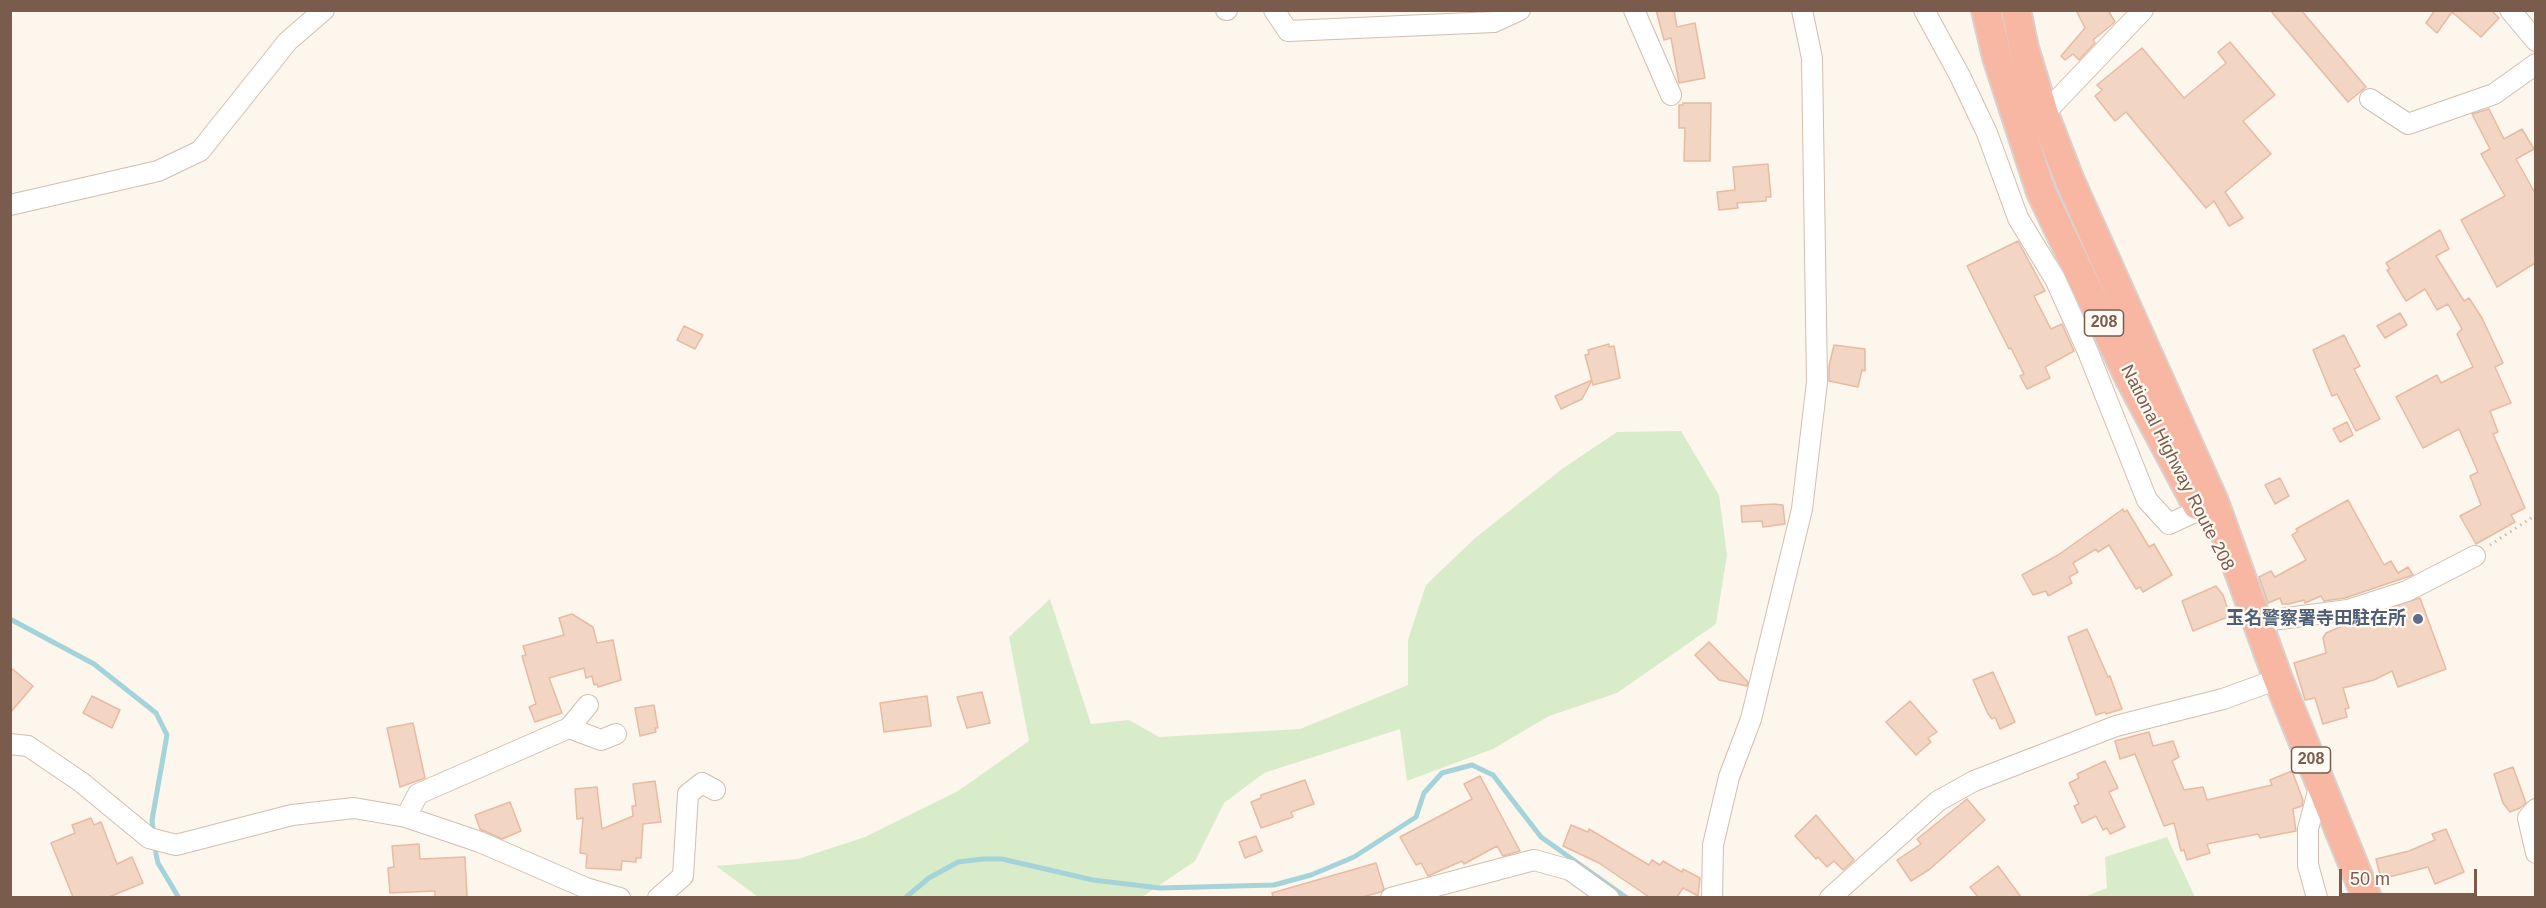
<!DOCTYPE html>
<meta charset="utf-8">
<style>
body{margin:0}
#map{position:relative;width:2546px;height:908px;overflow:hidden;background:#fdf6ec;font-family:Helvetica,sans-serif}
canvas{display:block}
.frame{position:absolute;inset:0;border:12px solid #7a5c4d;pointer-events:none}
.scale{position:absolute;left:2339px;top:869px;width:138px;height:27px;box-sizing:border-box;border:3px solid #7a5c4d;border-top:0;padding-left:8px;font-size:18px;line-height:21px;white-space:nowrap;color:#7a5c4d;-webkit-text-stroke:4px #fffaf3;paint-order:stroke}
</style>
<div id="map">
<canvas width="2546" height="908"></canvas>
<div class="frame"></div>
<div class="scale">50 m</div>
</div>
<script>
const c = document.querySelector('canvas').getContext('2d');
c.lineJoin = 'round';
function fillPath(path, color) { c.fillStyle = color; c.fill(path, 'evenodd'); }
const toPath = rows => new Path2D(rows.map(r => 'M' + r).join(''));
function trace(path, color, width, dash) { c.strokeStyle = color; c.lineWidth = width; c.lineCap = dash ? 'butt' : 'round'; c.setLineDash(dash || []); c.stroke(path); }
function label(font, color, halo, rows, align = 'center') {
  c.font = font + ' Helvetica,"Noto Sans JP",sans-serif'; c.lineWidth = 4.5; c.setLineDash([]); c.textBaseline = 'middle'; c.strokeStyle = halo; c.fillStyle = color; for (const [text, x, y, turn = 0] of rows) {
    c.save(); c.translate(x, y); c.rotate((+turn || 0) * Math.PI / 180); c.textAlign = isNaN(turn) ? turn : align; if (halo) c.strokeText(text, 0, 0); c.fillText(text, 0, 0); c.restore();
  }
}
fillPath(toPath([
 [1681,431,1719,495,1727,555,1716,624,1617,693,1549,716,1493,749,1407,781,1400,729,1264,773,1224,803,1195,861,1142,897,758,897,716,866,798,859,865,837,958,791,1029,741,1009,637,1050,599,1091,724,1129,720,1159,737,1300,729,1408,685,1408,640,1426,585,1474,539,1562,469,1617,432],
 [2167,837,2195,897,2084,897,2107,888,2105,857]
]), '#d8ecc9');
trace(toPath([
 [10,619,94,664,156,713,167,735,152,820,156,854,158,863,179,898],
 [905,898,929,878,958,862,983,859,1002,859,1093,880,1160,888,1274,885,1311,875,1354,857,1416,817,1424,793,1442,773,1472,765,1493,775,1541,837,1627,898]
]), '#a5d3da', 5);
const building = toPath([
 [1656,10,1674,10,1677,27,1695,23,1705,78,1679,83,1671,38,1664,40,1656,10],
 [2076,10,2108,10,2115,22,2093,40,2095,43,2079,60,2073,54,2065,60,2061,56,2085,28,2076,10],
 [2270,10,2301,10,2366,87,2348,102,2270,10],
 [2435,10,2491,10,2499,18,2481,37,2452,12,2437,33,2426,23,2435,10],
 [2230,42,2275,95,2243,121,2271,154,2225,192,2243,218,2229,226,2214,201,2206,208,2126,112,2115,121,2095,96,2102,90,2097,85,2142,48,2184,98,2226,63,2218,52,2230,42],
 [1683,103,1711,103,1710,161,1684,161,1685,128,1679,128,1679,105,1683,105,1683,103],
 [2489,109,2504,139,2522,129,2534,149,2516,159,2535,193,2535,263,2497,287,2461,220,2505,196,2481,154,2490,149,2472,114,2489,109],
 [1768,164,1771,197,1766,197,1766,201,1737,203,1738,208,1719,210,1717,192,1735,190,1733,167,1768,164],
 [2440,230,2449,249,2436,256,2464,301,2469,298,2482,318,2503,363,2495,367,2511,403,2490,411,2498,432,2493,434,2525,508,2511,515,2515,522,2476,544,2460,516,2481,505,2470,476,2478,472,2459,429,2423,448,2396,397,2437,375,2441,383,2473,367,2457,334,2462,329,2448,304,2437,310,2425,289,2406,301,2387,270,2390,269,2386,263,2440,230],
 [2018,241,2045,291,2034,296,2051,329,2062,324,2074,351,2045,367,2050,378,2027,389,2020,376,2024,374,2011,348,2009,349,1967,266,2018,241],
 [2400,313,2407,325,2385,338,2377,326,2400,313],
 [684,326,703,335,695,349,677,340,684,326],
 [2344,335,2360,366,2354,369,2380,419,2356,431,2337,394,2332,396,2313,350,2344,335],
 [1609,344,1609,347,1614,346,1620,378,1593,385,1585,355,1589,354,1588,350,1609,344],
 [1834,345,1865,349,1865,371,1862,370,1858,387,1829,381,1829,366,1834,345],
 [1592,380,1582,399,1561,409,1555,396,1592,380],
 [2347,422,2353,435,2340,442,2333,429,2347,422],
 [2280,478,2289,496,2275,504,2265,485,2280,478],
 [2348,500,2384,565,2391,561,2398,573,2408,567,2413,575,2345,598,2324,601,2321,596,2305,603,2304,600,2289,604,2282,604,2280,598,2268,603,2259,577,2271,571,2275,577,2306,560,2292,535,2298,531,2296,529,2348,500],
 [1774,504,1783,505,1785,524,1763,527,1762,521,1742,522,1741,506,1774,504],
 [2123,509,2124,512,2127,510,2149,547,2154,544,2172,575,2143,592,2140,587,2136,589,2109,545,2098,552,2096,549,2073,563,2078,572,2069,577,2072,583,2048,596,2046,591,2033,595,2022,575,2058,555,2123,509],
 [2216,586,2223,595,2230,616,2193,631,2182,601,2216,586],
 [2420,598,2446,669,2398,687,2392,671,2374,680,2343,688,2349,708,2345,709,2347,717,2323,724,2315,698,2305,700,2294,663,2326,653,2323,638,2326,633,2340,627,2339,623,2420,598],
 [572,614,593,627,597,643,613,640,621,680,598,687,597,684,594,685,592,676,586,678,584,668,549,678,562,713,535,722,529,707,536,704,522,656,526,655,523,646,564,635,559,618,572,614],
 [2087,629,2108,677,2110,676,2122,709,2106,714,2105,712,2096,715,2068,637,2087,629],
 [1709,642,1748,682,1747,686,1719,680,1695,655,1709,642],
 [10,667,33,686,10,713,10,667],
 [1993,672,2015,722,2000,729,1995,717,1992,719,1988,714,1973,680,1993,672],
 [982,692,990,723,967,728,957,697,982,692],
 [92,696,120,710,112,728,83,713,92,696],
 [927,696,931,726,884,732,880,703,927,696],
 [1910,701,1937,732,1928,738,1931,742,1916,755,1886,722,1910,701],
 [654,705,658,728,655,728,656,732,640,736,635,708,654,705],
 [413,723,425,778,400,787,387,728,413,723],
 [2149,732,2153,746,2173,741,2179,757,2172,761,2184,790,2203,787,2207,800,2272,785,2270,780,2292,771,2303,800,2302,806,2293,809,2296,831,2260,838,2258,834,2207,844,2210,853,2187,860,2184,850,2181,851,2174,823,2164,826,2135,754,2120,759,2115,741,2149,732],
 [2105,761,2118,788,2109,792,2125,827,2110,834,2107,828,2103,830,2096,816,2082,823,2074,806,2079,804,2069,783,2079,778,2077,774,2105,761],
 [2513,767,2526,803,2520,808,2510,812,2503,803,2494,774,2513,767],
 [1480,776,1520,851,1503,856,1497,846,1464,864,1462,861,1428,876,1421,863,1416,865,1400,837,1472,799,1464,784,1480,776],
 [1305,780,1314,804,1291,812,1293,817,1261,828,1251,802,1261,798,1261,795,1305,780],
 [655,781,661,822,643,824,641,858,636,858,636,862,622,861,621,870,586,868,587,854,580,853,583,818,577,819,575,789,597,787,602,829,633,816,632,806,636,806,633,784,655,781],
 [1967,799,1985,820,1930,869,1911,881,1897,860,1921,844,1917,839,1967,799],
 [510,802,521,831,502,839,480,829,475,815,510,802],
 [1816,815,1854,860,1843,870,1834,861,1827,867,1818,857,1816,859,1795,836,1816,815],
 [91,818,94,825,101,822,117,864,132,857,143,883,109,897,73,897,51,843,75,833,72,825,91,818],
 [1571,825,1588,832,1589,829,1649,865,1652,860,1660,865,1663,861,1682,872,1683,869,1700,878,1698,896,1683,888,1677,897,1649,897,1599,863,1563,846,1571,825],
 [2446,829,2464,872,2435,884,2428,867,2381,879,2376,859,2409,851,2435,840,2432,834,2446,829],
 [1256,836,1262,851,1245,858,1239,842,1256,836],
 [419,844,420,859,465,857,467,897,435,897,435,891,390,893,388,868,394,867,392,846,419,844],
 [1376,863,1384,889,1381,892,1362,897,1273,897,1272,893,1376,863],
 [1998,866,2021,897,1978,897,1970,887,1998,866]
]);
fillPath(building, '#f3d5c3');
trace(building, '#e6bba3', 1.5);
const minor = toPath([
 [1226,10,1227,10],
 [1274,10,1288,31,1494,22,1520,10],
 [1634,10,1671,95],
 [1924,10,1960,76,1987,133,2018,218,2055,279,2088,352,2147,500,2169,524,2199,510],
 [2510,10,2536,41],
 [2370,99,2408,124,2494,94,2536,64],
 [2044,114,2143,10],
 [10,205,158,171,200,151,288,41,324,10],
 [2257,622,2348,610,2407,591,2475,556],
 [569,728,588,705],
 [10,744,28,746,81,782,149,838,176,845,292,815,354,808,406,817,480,842,586,888,620,898],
 [2536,809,2528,818,2536,853],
 [406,817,418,794,569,728,601,740,616,734],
 [658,898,683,876,688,794,702,783,715,790],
 [1391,898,1534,860,1570,870,1609,898],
 [1712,898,1713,845,1729,777,1751,719,1802,509,1817,382,1812,58,1802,10],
 [1830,898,1938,801,1974,781,2116,726,2223,699,2278,679],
 [2317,898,2308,865,2308,829,2320,784]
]);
const highway = toPath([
 [1986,10,1997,57,2041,192,2129,377,2197,505],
 [2016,10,2024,48,2044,114,2070,181,2214,502,2278,679,2367,898]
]);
trace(minor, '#d1beb0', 22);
trace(highway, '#dad1cd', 32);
trace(toPath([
 [2490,545,2536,515]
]), '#d9b8a5', 3, [1.5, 4.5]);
trace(minor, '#fff', 20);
trace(highway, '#f7b7a3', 28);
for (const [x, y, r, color] of [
 [2418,619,6,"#5c6f8a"]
]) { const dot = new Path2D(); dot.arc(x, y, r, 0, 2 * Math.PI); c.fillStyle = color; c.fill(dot); trace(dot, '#fffaf3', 2); }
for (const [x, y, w] of [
 [2104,323,39],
 [2311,760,39]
]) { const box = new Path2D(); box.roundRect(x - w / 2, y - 13, w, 26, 4.5); c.fillStyle = '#fffaf3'; c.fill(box); trace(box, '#7a5c4d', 1.5); }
label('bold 16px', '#7a5c4d', null, [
 ["208",2104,323],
 ["208",2311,760]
]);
label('18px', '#7a5c4d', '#fffaf3', [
 ["National Highway Route 208",2177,468,63]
]);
label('bold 18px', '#4e5e75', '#fffaf3', [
 ["玉名警察署寺田駐在所",2406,619]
], 'right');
</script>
